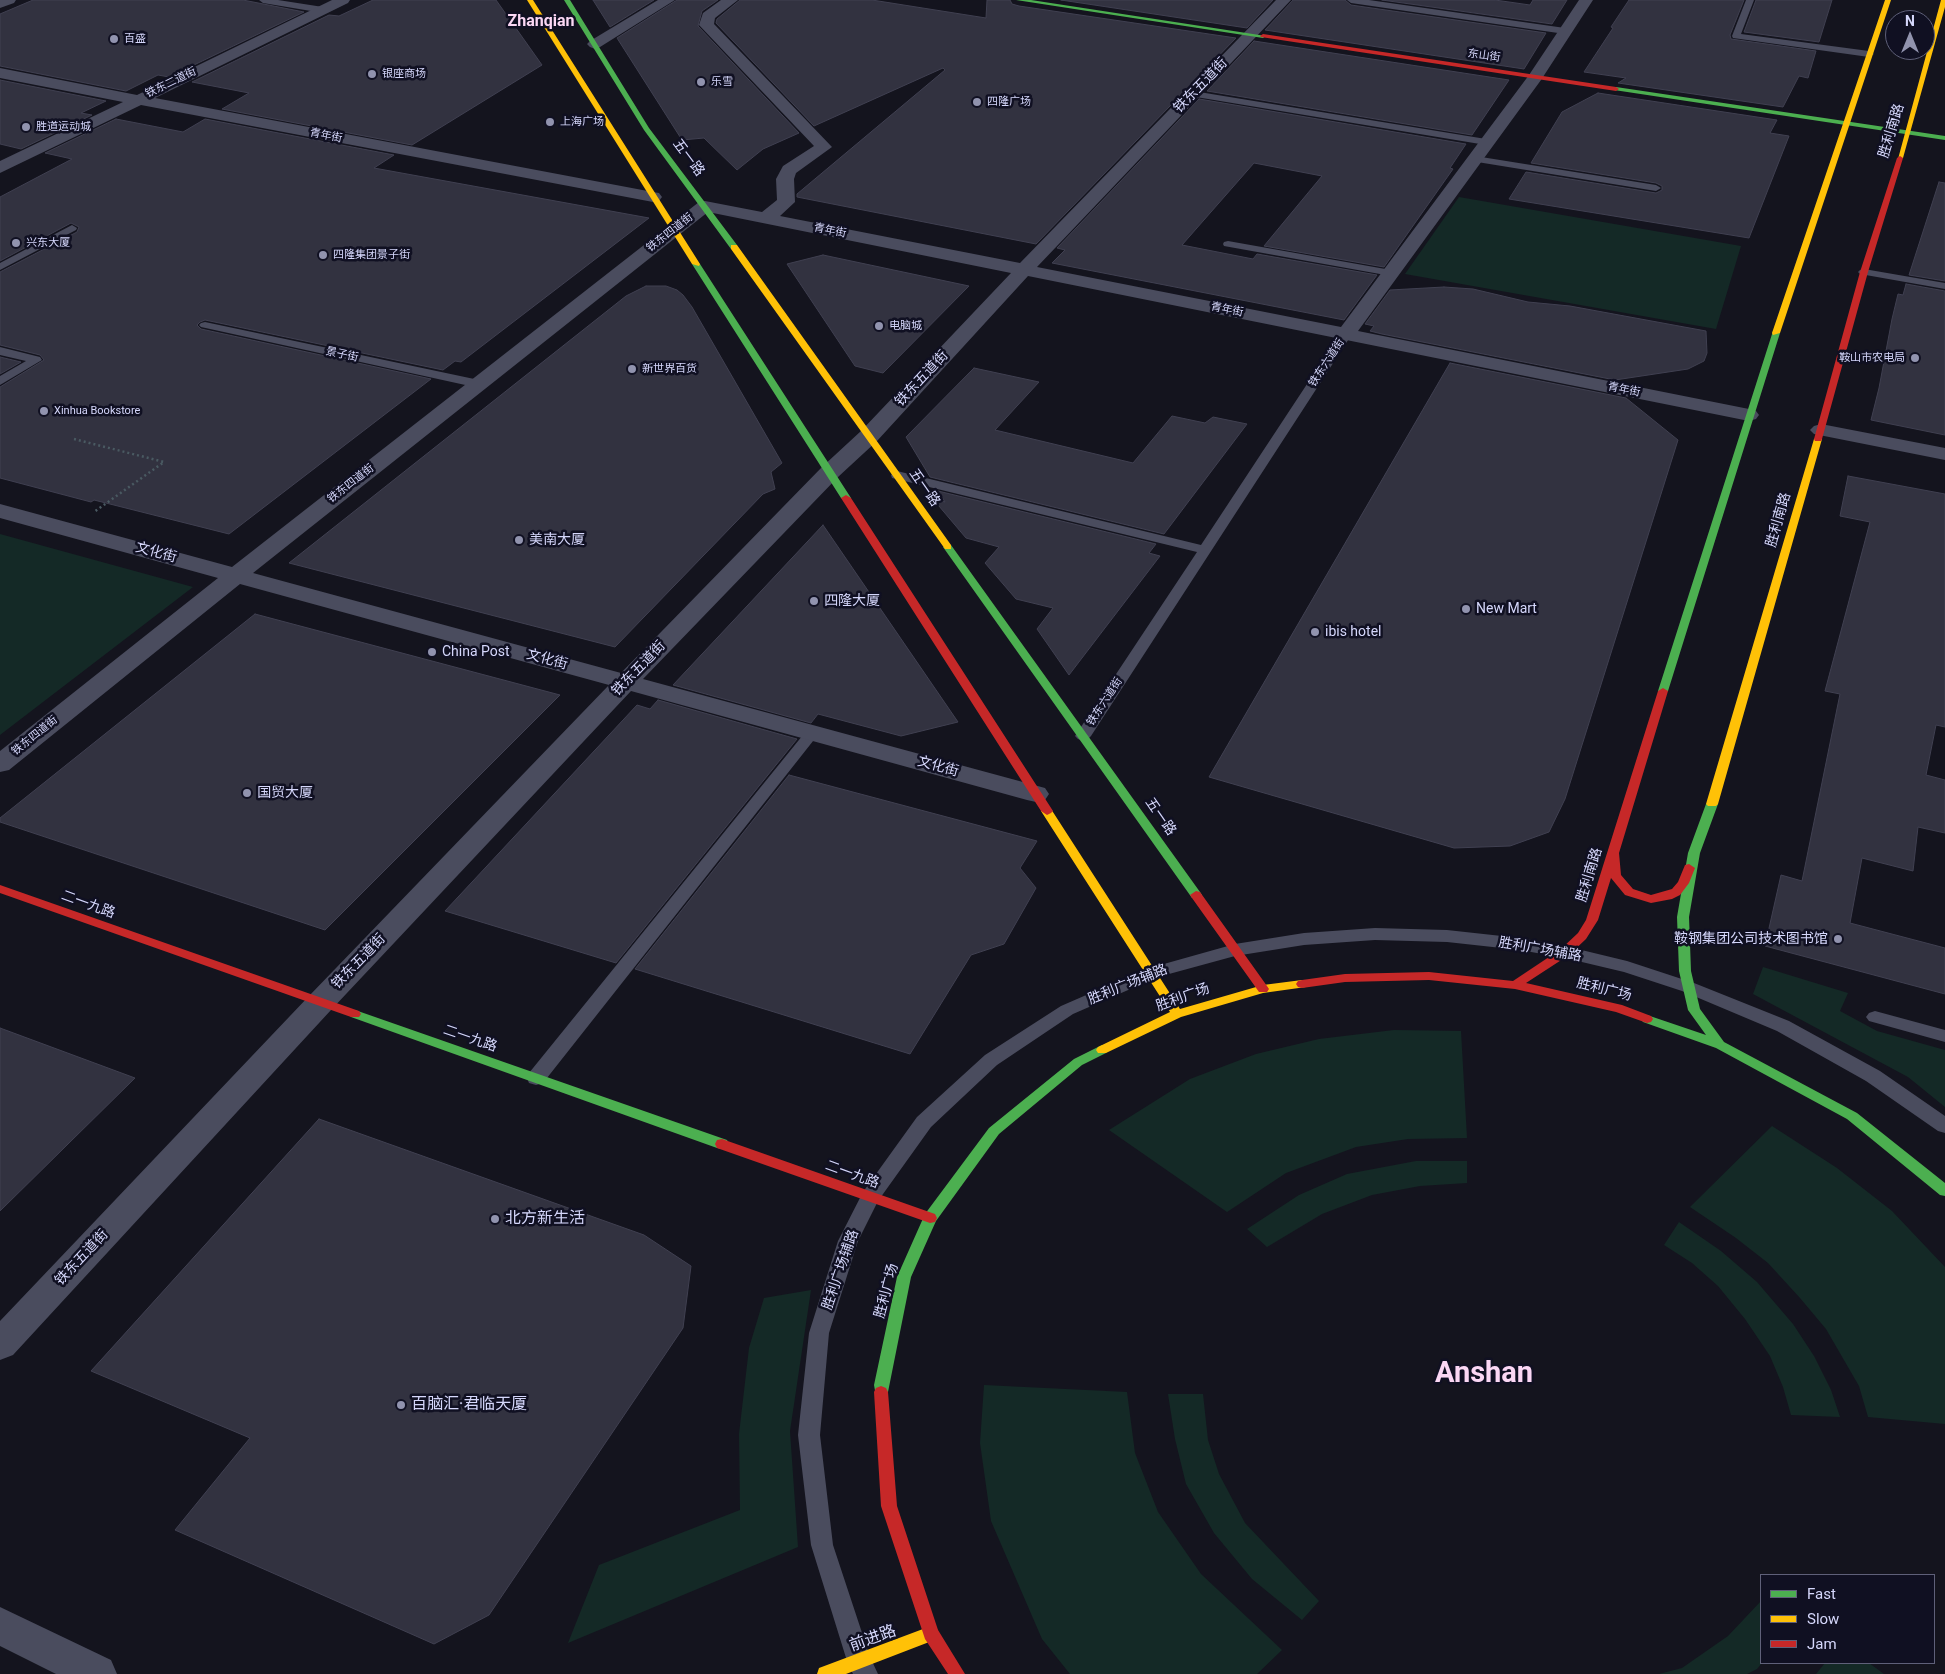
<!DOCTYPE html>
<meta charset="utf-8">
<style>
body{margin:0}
#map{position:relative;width:1945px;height:1674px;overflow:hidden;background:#14141e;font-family:Roboto,sans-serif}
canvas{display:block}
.legend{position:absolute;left:1760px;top:1574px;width:175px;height:90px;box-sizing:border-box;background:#101022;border:1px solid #5f6079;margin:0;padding:6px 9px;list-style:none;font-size:15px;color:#d5d7fb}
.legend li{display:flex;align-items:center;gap:10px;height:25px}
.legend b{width:25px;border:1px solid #5f6079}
.north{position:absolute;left:1885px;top:10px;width:50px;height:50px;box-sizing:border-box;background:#101022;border:1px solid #5f6079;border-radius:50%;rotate:0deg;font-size:14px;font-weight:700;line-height:20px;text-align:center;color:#d5d7fb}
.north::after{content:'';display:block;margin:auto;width:18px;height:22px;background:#9193ae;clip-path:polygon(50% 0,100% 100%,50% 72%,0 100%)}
</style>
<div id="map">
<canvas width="1945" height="1674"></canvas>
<ul class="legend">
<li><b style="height:6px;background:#4caf50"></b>Fast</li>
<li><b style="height:6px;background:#ffc107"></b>Slow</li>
<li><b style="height:6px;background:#c62828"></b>Jam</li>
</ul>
<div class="north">N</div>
</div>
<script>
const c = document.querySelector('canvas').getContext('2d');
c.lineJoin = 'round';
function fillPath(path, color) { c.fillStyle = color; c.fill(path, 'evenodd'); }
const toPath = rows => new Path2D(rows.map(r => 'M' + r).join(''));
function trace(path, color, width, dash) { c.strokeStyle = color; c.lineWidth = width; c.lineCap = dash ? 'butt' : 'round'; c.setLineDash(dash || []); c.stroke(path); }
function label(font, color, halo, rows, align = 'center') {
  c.font = font + ' Roboto,"Noto Sans SC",sans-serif'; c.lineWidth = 5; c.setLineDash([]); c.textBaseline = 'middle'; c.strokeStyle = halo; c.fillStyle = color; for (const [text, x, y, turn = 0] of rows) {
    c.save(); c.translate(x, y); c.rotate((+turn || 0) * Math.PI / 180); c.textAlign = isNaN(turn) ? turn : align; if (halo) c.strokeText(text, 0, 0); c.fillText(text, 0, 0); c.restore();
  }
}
fillPath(toPath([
 [1459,197,1741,246,1716,329,1405,274],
 [0,534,193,587,0,735],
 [1763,967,1848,993,1840,1011,1877,1031,1945,1050,1945,1107,1908,1077,1753,994],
 [1394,1030,1461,1031,1467,1138,1408,1139,1356,1147,1286,1173,1227,1212,1109,1130,1190,1079,1256,1054,1319,1039],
 [1772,1126,1837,1168,1892,1211,1945,1267,1945,1424,1868,1417,1859,1386,1826,1329,1800,1298,1768,1263,1736,1238,1690,1207],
 [1416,1161,1467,1161,1467,1183,1420,1186,1372,1195,1322,1214,1267,1247,1247,1229,1299,1195,1347,1174],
 [1679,1222,1721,1251,1757,1282,1793,1324,1814,1356,1831,1390,1840,1417,1791,1415,1783,1387,1770,1356,1745,1319,1718,1286,1692,1263,1664,1245],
 [811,1290,790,1431,798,1547,568,1643,599,1565,740,1510,739,1434,749,1348,764,1298],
 [984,1385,1127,1392,1135,1453,1158,1512,1201,1574,1282,1650,1257,1674,1070,1674,1042,1639,991,1521,980,1443],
 [1168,1394,1203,1394,1208,1440,1219,1474,1245,1523,1319,1601,1302,1620,1252,1579,1214,1533,1186,1484,1175,1439],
 [1761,1601,1762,1663,1757,1669,1747,1674,1659,1674,1682,1668,1728,1636],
 [1825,1663,1869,1663,1884,1674,1816,1674]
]), '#142926');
const building = toPath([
 [33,0,243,0,304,12,169,77,158,75,126,91,0,66,0,14,33,0],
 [373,0,496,0,542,65,412,145,222,109,249,93,192,82,329,15,339,16,373,0],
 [593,0,654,0,610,27,593,0],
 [677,0,718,0,702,11,698,26,799,133,763,149,737,170,704,138,682,140,617,38,677,0],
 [740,0,872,0,986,18,987,0,1010,0,1012,4,1019,6,1236,38,1036,244,797,197,797,194,945,70,943,68,814,126,716,23,717,19,740,0],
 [1061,0,1273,0,1247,28,1061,0],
 [1293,0,1345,0,1351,5,1546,33,1524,69,1265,30,1293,0],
 [1382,0,1495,0,1530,5,1533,0,1567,0,1552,24,1382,0],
 [1629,0,1744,0,1730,35,1731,39,1816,51,1808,78,1799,76,1783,107,1618,83,1626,78,1584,72,1613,28,1611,27,1629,0],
 [1756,0,1832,0,1819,42,1744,32,1756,0],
 [1254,41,1509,80,1472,135,1207,91,1254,41],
 [0,80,106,101,81,113,92,115,21,149,0,144,0,80],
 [1598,93,1777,120,1770,133,1789,136,1749,238,1509,199,1526,172,1656,193,1662,190,1662,186,1656,183,1531,163,1562,112,1598,93],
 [1199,99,1466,144,1450,168,1453,169,1384,267,1264,246,1322,176,1254,163,1182,245,1253,259,1257,254,1377,275,1344,320,1052,263,1065,250,1057,248,1199,99],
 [116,119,183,132,205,119,394,155,374,168,649,218,461,362,455,361,443,370,205,320,200,322,197,325,201,329,431,379,229,534,94,500,91,502,0,478,0,387,44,360,40,355,0,345,0,272,77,232,79,227,71,223,0,261,0,197,72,159,45,153,116,119],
 [1939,182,1945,183,1945,281,1909,275,1939,182],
 [823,255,969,286,883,373,855,366,787,264,823,255],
 [1906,284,1945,291,1945,435,1871,420,1879,388,1892,319,1898,294,1903,295,1906,284],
 [646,286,666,286,677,290,683,295,692,307,782,463,771,472,775,489,763,494,615,647,289,563,626,296,646,286],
 [1444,287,1473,289,1528,302,1570,306,1706,331,1707,353,1704,361,1688,369,1615,380,1382,334,1370,331,1374,326,1365,324,1390,290,1444,287],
 [0,357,21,362,0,374,0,357],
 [1450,363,1626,398,1678,440,1565,799,1549,832,1510,846,1454,848,1209,777,1450,363],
 [974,368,1039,382,995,430,1133,463,1172,416,1205,423,1213,417,1247,424,1164,534,930,477,906,437,974,368],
 [1848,476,1945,494,1945,727,1936,725,1926,775,1945,780,1945,833,1918,827,1913,871,1862,858,1850,923,1945,948,1945,994,1765,946,1781,875,1802,881,1840,694,1825,691,1870,522,1840,516,1848,476],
 [938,491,1156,544,1149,553,1160,556,1069,675,1037,629,1053,608,1016,599,985,563,999,547,966,538,933,499,945,502,938,491],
 [823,525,958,722,901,736,818,714,811,723,673,685,823,525],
 [255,614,560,695,325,930,0,822,0,818,255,614],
 [658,700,797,739,616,963,445,911,637,705,650,709,658,700],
 [789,775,1037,841,1020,868,1036,888,1004,944,971,955,910,1054,635,969,789,775],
 [0,1028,135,1078,0,1211,0,1028],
 [319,1119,644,1235,691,1266,683,1328,489,1615,434,1644,175,1530,250,1438,91,1371,319,1119]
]);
fillPath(building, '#323240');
trace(building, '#404051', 1);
trace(toPath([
 [74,439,164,462,94,512]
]), '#4a5a62', 2.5, [2, 3]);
fillPath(toPath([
 [259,0,278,0,323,7,327,10,323,13,263,3,259,0],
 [1347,0,1369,0,1565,28,1569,31,1565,34,1351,3,1347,0],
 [1746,0,1754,0,1741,34,1869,51,1874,54,1869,57,1733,38,1732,36,1746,0],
 [1193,91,1486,139,1491,142,1486,145,1190,96,1188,94,1193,91],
 [1475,156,1656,185,1661,188,1656,191,1471,161,1470,159,1475,156],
 [72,225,77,228,76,230,0,270,0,263,72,225],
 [1228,241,1391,270,1397,273,1391,276,1224,246,1223,244,1224,242,1228,241],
 [1864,269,1945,283,1945,289,1860,274,1858,272,1860,270,1864,269],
 [205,322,479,380,485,384,479,388,201,327,199,325,201,323,205,322],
 [1346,331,1352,334,1091,736,1088,739,1083,741,1078,739,1075,736,1197,552,892,478,891,475,897,471,1201,545,1340,334,1346,331],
 [0,347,40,357,42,360,0,385,0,376,26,361,0,355,0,347],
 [812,728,817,730,820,733,817,736,543,1083,536,1085,529,1083,527,1078,529,1073,807,730,812,728],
 [1375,928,1447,930,1520,938,1565,946,1627,961,1694,983,1789,1021,1880,1071,1945,1116,1945,1133,1938,1131,1866,1081,1777,1031,1682,991,1624,972,1565,958,1520,950,1447,942,1375,940,1304,945,1235,956,1158,977,1073,1014,997,1065,931,1127,878,1201,858,1241,829,1333,820,1435,833,1545,870,1657,878,1674,853,1674,847,1661,811,1545,798,1435,809,1333,838,1241,863,1192,917,1117,985,1055,1061,1006,1146,969,1235,944,1304,933,1375,928],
 [1875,1011,1945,1030,1945,1042,1869,1021,1866,1017,1869,1013,1875,1011]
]), '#4a4c5e');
fillPath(toPath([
 [0,0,16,0,14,3,0,8,0,0],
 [332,0,350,0,348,3,155,98,653,192,659,193,662,197,659,201,653,202,141,105,0,173,0,161,123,102,0,78,0,68,137,95,332,0],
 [658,0,675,0,600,47,595,49,590,47,587,44,590,41,658,0],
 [721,0,738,0,715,18,714,24,832,147,796,173,794,179,795,202,780,216,1020,263,1276,0,1291,0,1037,267,1341,327,1529,75,1579,0,1593,0,1541,80,1358,331,1749,409,1756,411,1759,415,1756,419,1749,421,1028,276,877,441,838,477,643,679,1045,788,1049,794,1045,800,1036,802,1027,800,631,691,331,1010,13,1355,0,1360,0,1321,309,996,609,685,240,584,9,770,0,772,0,751,218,578,0,518,0,504,232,567,699,202,705,201,762,212,777,200,776,179,783,166,814,146,699,25,703,13,721,0],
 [708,212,1011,273,861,431,822,467,621,673,253,573,708,212],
 [1821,424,1945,448,1945,460,1814,434,1810,430,1814,426,1821,424],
 [0,1607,111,1660,117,1674,56,1674,0,1646,0,1607]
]), '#4a4c5e');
fillPath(toPath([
 [564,0,570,0,649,128,737,245,737,249,731,249,644,130,564,0],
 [1016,0,1031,0,1266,36,1263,38,1016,0],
 [1616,87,1945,136,1945,140,1614,90,1614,88,1616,87],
 [693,262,700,264,851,498,849,500,846,501,841,498,692,264,693,262],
 [1773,331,1780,333,1668,691,1663,694,1659,693,1658,691,1773,331],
 [948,544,951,545,1200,892,1202,895,1200,898,1192,898,943,547,948,544],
 [1712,801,1718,804,1700,853,1689,917,1691,971,1700,1009,1724,1042,1857,1113,1945,1183,1945,1196,1940,1195,1847,1119,1716,1048,1643,1022,1641,1019,1643,1016,1647,1015,1706,1035,1688,1010,1679,971,1677,917,1688,853,1706,804,1712,801],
 [355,1010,727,1140,729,1144,727,1148,722,1149,717,1148,351,1017,349,1014,351,1011,355,1010],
 [1102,1045,1106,1047,1108,1050,1106,1053,1082,1065,999,1134,936,1221,911,1277,888,1392,886,1396,881,1398,876,1396,874,1385,897,1277,925,1214,989,1128,1074,1059,1102,1045]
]), '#4caf50');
fillPath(toPath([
 [527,0,533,0,700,264,699,266,692,264,527,0],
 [1885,0,1891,0,1780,333,1773,335,1772,333,1885,0],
 [1941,0,1945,0,1945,7,1903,158,1898,159,1941,0],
 [731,245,737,245,951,545,951,549,945,549,731,249,731,245],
 [1818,436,1822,439,1718,804,1716,806,1708,806,1706,804,1814,439,1818,436],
 [1047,807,1051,809,1180,1009,1263,985,1302,980,1306,981,1308,984,1306,987,1263,993,1181,1017,1106,1053,1098,1053,1096,1050,1098,1047,1170,1012,1041,811,1047,807],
 [931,1626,937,1629,939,1634,937,1639,846,1674,817,1674,819,1668,931,1626]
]), '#ffc107');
fillPath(toPath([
 [1263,34,1616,87,1619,89,1616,91,1261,37,1260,36,1263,34],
 [1900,156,1903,158,1868,272,1822,439,1821,441,1815,441,1814,439,1860,272,1897,158,1900,156],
 [846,495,851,498,1053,811,1051,813,1047,815,1041,811,841,498,846,495],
 [1663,688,1668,691,1619,853,1621,875,1633,889,1651,895,1672,889,1678,882,1685,865,1689,864,1695,868,1689,883,1680,895,1672,899,1651,903,1625,895,1611,878,1598,920,1586,939,1569,955,1526,983,1622,1005,1651,1016,1653,1019,1651,1022,1647,1023,1616,1012,1515,989,1429,980,1345,982,1302,988,1298,987,1296,984,1298,981,1302,980,1345,974,1429,972,1513,981,1561,949,1578,933,1586,920,1658,691,1663,688],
 [0,885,359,1011,361,1014,359,1017,351,1017,0,893,0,885],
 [1196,891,1200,892,1267,986,1269,989,1267,992,1259,992,1192,898,1190,895,1196,891],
 [722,1139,935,1214,937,1218,935,1222,930,1223,717,1148,715,1144,717,1140,722,1139],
 [881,1386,886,1388,888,1392,897,1506,938,1630,965,1674,948,1674,925,1639,881,1506,874,1392,876,1388,881,1386]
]), '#c62828');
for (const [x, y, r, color] of [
 [114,39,5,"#9193ae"],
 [372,74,5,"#9193ae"],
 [701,82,5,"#9193ae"],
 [977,102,5,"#9193ae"],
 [550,122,5,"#9193ae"],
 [26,127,5,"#9193ae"],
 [16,243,5,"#9193ae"],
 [323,255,5,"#9193ae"],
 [879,326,5,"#9193ae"],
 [1915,358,5,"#9193ae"],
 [632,369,5,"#9193ae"],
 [44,411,5,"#9193ae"],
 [519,540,5,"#9193ae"],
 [814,601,5,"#9193ae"],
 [1466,609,5,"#9193ae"],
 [1315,632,5,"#9193ae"],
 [432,652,5,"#9193ae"],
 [247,793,5,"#9193ae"],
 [1838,939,5,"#9193ae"],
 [495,1219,5,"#9193ae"],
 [401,1405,5,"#9193ae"]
]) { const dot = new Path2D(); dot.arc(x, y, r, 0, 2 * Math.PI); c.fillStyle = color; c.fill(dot); trace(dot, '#101022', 2); }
label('11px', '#d5d7fb', '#101022', [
 ["百盛",124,39],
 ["银座商场",382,74],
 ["乐雪",711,82],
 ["四隆广场",987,102],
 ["上海广场",560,122],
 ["胜道运动城",36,127],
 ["兴东大厦",26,243],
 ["四隆集团景子街",333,255],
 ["电脑城",889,326],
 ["鞍山市农电局",1905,358,"right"],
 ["新世界百货",642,369],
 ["Xinhua Bookstore",54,411]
], 'left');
label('11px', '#d5d7fb', '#101022', [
 ["东山街",1484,56,8],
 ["铁东二道街",171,83,-26],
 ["青年街",326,136,11],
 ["青年街",830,231,11],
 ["铁东四道街",670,233,-38],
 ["青年街",1227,310,11],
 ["景子街",342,355,12],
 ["铁东六道街",1327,363,-57],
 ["青年街",1624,390,11],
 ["铁东四道街",351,484,-38],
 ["铁东六道街",1105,702,-57],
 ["铁东四道街",35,736,-39]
]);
label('14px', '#d5d7fb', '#101022', [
 ["铁东五道街",1201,86,-46],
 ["胜利南路",1892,131,-73],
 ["五一路",688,158,53],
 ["铁东五道街",922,379,-47],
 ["五一路",924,488,55],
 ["胜利南路",1779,520,-74],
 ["文化街",156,553,15],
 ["文化街",547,660,15],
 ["铁东五道街",639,669,-46],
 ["文化街",938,767,15],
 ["五一路",1160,817,55],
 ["胜利南路",1590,875,-73],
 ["二一九路",88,905,20],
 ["胜利广场辅路",1540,950,10],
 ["铁东五道街",359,962,-46],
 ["胜利广场辅路",1128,985,-22],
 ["胜利广场",1604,990,14],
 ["胜利广场",1183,998,-20],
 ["二一九路",470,1039,19],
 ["二一九路",852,1175,20],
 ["铁东五道街",82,1258,-47],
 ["胜利广场辅路",841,1270,-71],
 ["胜利广场",887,1291,-75]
]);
label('14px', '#d5d7fb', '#101022', [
 ["美南大厦",529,540],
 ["四隆大厦",824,601],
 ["New Mart",1476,609],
 ["ibis hotel",1325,632],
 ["China Post",442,652],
 ["国贸大厦",257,793],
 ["鞍钢集团公司技术图书馆",1828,939,"right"]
], 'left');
label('bold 16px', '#fbd7f4', '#101022', [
 ["Zhanqian",541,22]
]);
label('16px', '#d5d7fb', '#101022', [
 ["北方新生活",505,1219],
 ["百脑汇·君临天厦",411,1405]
], 'left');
label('16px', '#d5d7fb', '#101022', [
 ["前进路",873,1639,-20]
]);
label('bold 29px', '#fbd7f4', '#101022', [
 ["Anshan",1484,1375]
]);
</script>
